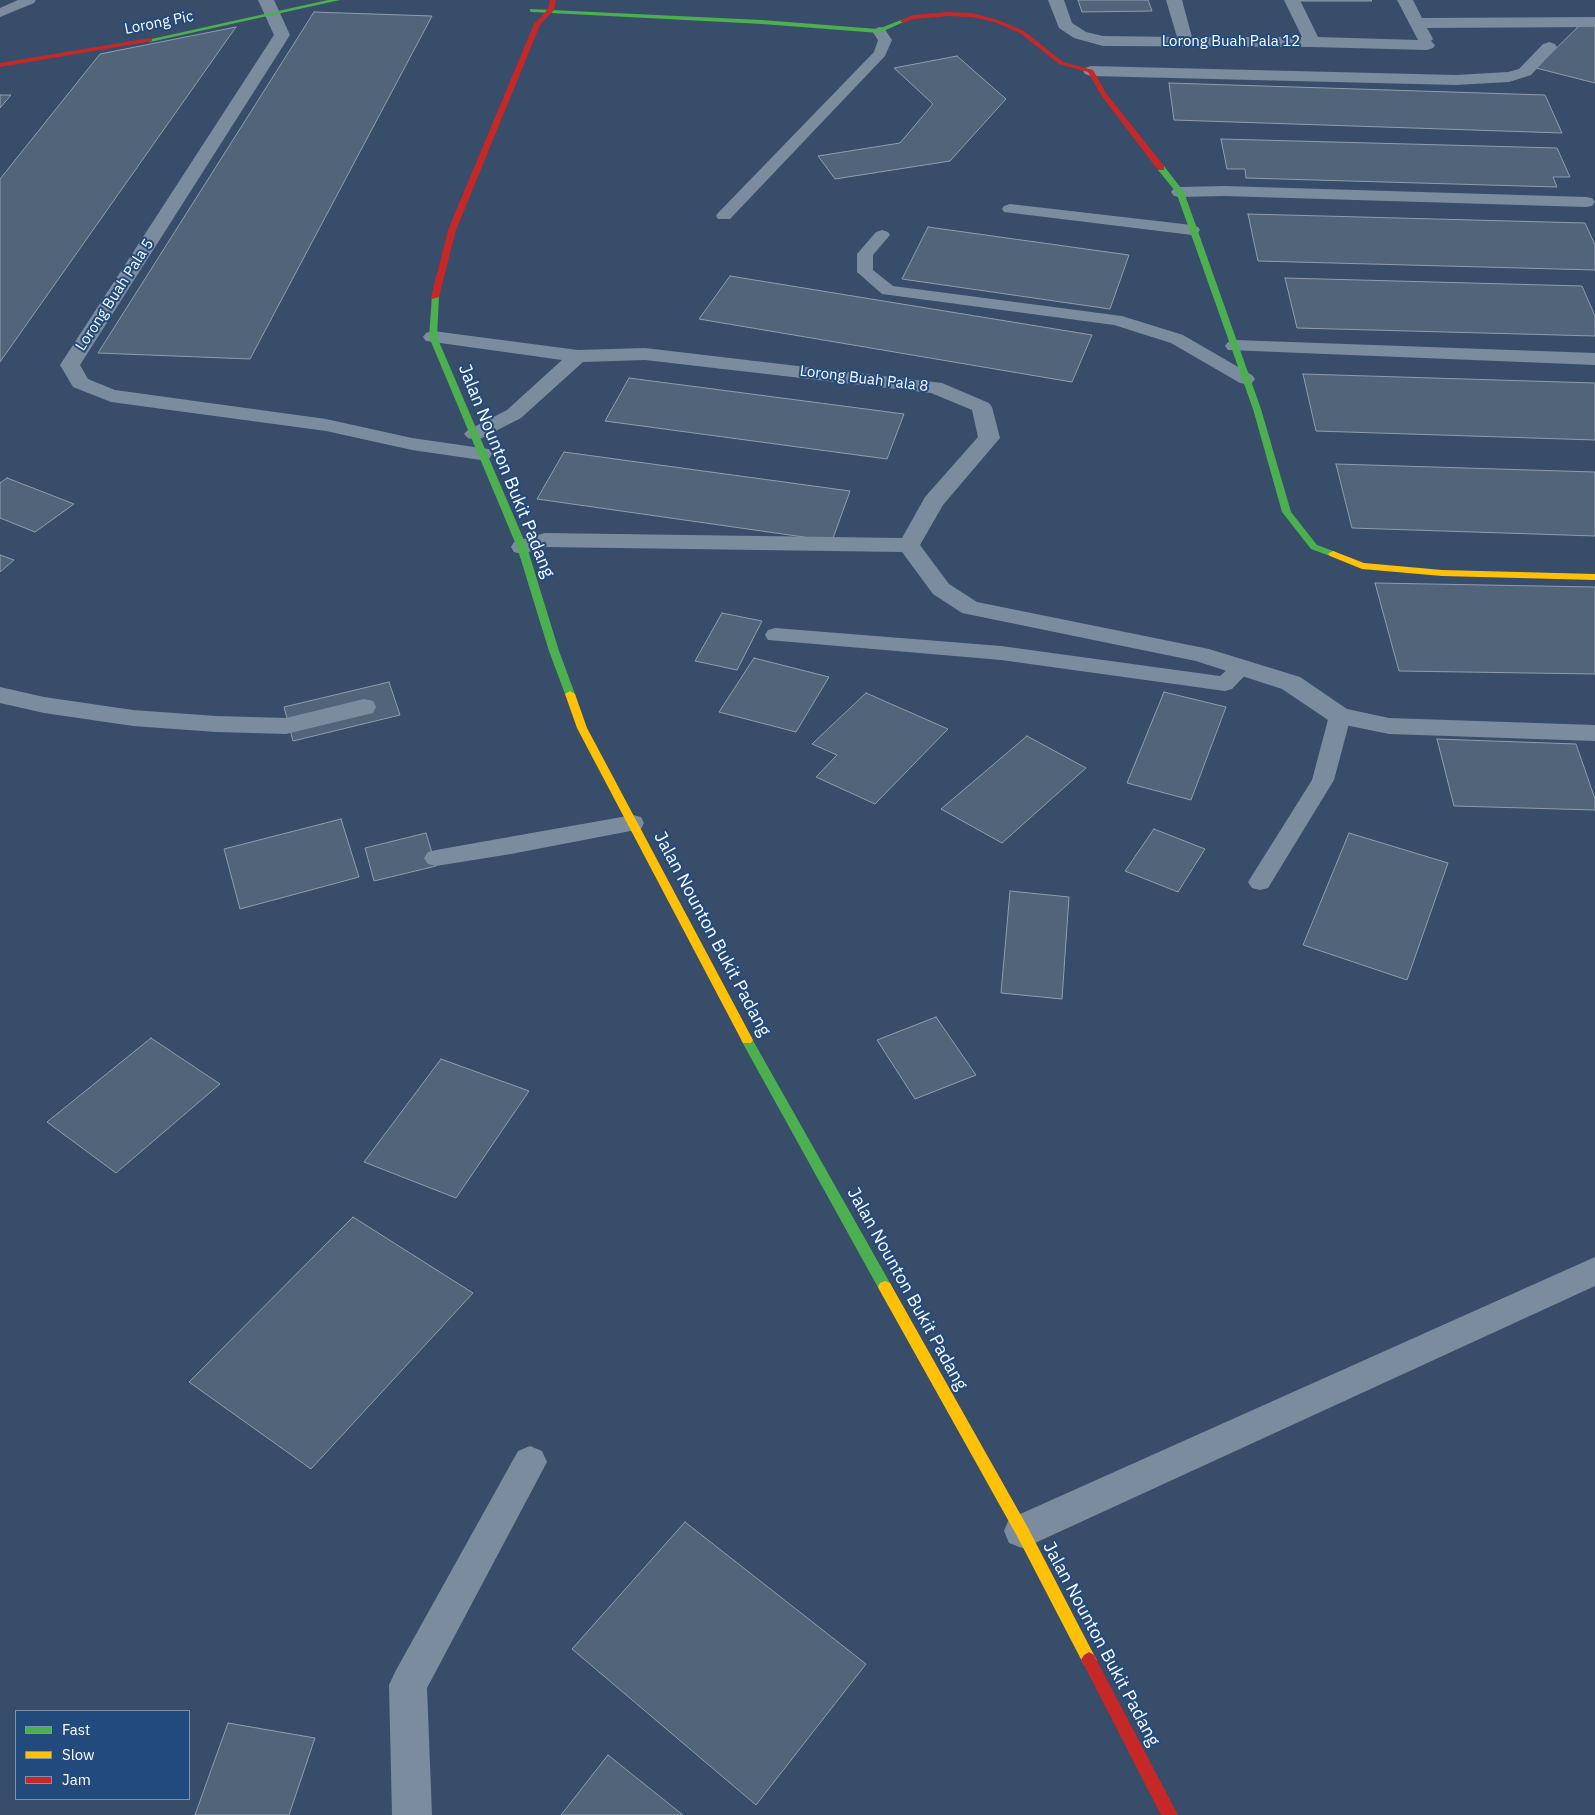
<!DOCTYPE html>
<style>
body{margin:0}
#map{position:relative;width:1595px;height:1815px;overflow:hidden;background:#374d69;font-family:"IBM Plex Sans",sans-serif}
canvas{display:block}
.legend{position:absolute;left:15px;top:1710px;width:175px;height:90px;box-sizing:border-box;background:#234a7d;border:1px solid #7b92b1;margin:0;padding:6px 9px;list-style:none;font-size:15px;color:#fff}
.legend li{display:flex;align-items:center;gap:10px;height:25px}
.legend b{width:25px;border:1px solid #7b92b1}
</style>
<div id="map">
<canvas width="1595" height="1815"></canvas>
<ul class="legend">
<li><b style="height:6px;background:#4caf50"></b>Fast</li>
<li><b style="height:6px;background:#ffc107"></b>Slow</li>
<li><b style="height:6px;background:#c62828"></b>Jam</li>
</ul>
</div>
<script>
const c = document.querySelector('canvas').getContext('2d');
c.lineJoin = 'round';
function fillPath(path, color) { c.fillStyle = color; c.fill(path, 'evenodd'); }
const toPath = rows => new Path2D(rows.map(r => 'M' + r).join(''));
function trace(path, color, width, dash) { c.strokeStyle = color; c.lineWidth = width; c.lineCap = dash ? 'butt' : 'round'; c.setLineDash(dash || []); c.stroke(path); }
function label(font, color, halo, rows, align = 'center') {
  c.font = font + ' "IBM Plex Sans",sans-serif'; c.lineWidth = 4; c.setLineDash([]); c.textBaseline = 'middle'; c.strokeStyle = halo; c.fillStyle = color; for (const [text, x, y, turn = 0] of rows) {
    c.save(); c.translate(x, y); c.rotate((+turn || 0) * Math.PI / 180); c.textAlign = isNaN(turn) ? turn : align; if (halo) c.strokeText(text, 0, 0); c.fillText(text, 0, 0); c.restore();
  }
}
const building = toPath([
 [1078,0,1148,0,1152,11,1082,12,1078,0],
 [1300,0,1371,0,1372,1,1301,1,1300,0],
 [314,12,432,16,250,359,98,353,314,12],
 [1583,22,1595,25,1595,83,1536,68,1583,22],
 [236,27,0,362,0,179,100,54,236,27],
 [957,56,1006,99,950,161,835,179,818,156,900,143,933,104,894,68,957,56],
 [1169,83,1545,95,1562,133,1174,120,1169,83],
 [0,95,11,95,0,108,0,95],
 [1221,139,1557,148,1570,177,1553,177,1557,187,1246,178,1245,169,1227,169,1221,139],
 [1248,214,1585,223,1595,245,1595,270,1258,261,1248,214],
 [928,227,1129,255,1110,309,902,279,928,227],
 [730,276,1092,335,1072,382,699,319,730,276],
 [1285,278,1582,286,1595,316,1595,336,1297,328,1285,278],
 [1303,374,1595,383,1595,440,1316,431,1303,374],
 [629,378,904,414,887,459,605,421,629,378],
 [564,452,850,491,832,541,537,499,564,452],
 [1336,464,1595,472,1595,536,1352,528,1336,464],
 [7,478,74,504,35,532,0,518,0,483,7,478],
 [0,555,14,560,0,572,0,555],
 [1375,583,1595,587,1595,674,1399,671,1375,583],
 [722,613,762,621,737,670,695,661,722,613],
 [754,658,829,677,796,732,719,712,754,658],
 [389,682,400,715,293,741,284,707,389,682],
 [1164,692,1226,707,1191,800,1127,783,1164,692],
 [866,693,948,729,875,804,816,777,837,755,812,744,866,693],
 [1027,736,1086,768,1002,843,941,809,1027,736],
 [1437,739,1576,744,1595,799,1595,810,1454,806,1437,739],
 [341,819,359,877,240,909,224,849,341,819],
 [1154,829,1205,849,1178,892,1125,871,1154,829],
 [426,833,436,866,374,881,365,848,426,833],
 [1349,833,1448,863,1407,980,1303,945,1349,833],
 [1010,891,1069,897,1062,999,1001,993,1010,891],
 [936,1017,976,1075,915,1099,877,1040,936,1017],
 [151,1038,220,1084,116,1173,47,1122,151,1038],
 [441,1059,529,1091,456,1198,364,1162,441,1059],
 [353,1217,473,1293,311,1469,189,1382,353,1217],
 [685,1522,866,1664,756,1805,572,1649,685,1522],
 [228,1723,315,1738,289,1815,195,1815,228,1723],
 [608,1755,683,1815,561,1815,608,1755]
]);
fillPath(building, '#52647a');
trace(building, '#909dae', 1);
fillPath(toPath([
 [18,0,36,0,34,3,0,17,0,8,18,0],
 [879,27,884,28,892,40,885,56,730,219,718,219,716,216,718,213,874,52,878,40,872,31,879,27],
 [1010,204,1192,225,1198,227,1200,230,1198,233,1192,235,1004,212,1002,209,1004,206,1010,204],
 [882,230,888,232,890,235,873,255,873,270,893,286,1122,316,1183,335,1252,375,1255,379,1252,383,1246,384,1240,383,1171,343,1114,325,882,294,857,272,857,254,876,232,882,230],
 [775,628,1001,646,1220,676,1236,662,1243,660,1250,662,1253,667,1232,689,1225,691,1001,660,768,640,765,635,768,630,775,628],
 [1340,709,1348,711,1351,716,1334,780,1268,888,1260,890,1252,888,1248,882,1312,780,1329,716,1332,711,1340,709],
 [633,815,641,817,644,823,641,829,511,854,436,866,428,864,424,858,428,852,436,850,633,815]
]), '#7c8c9f');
fillPath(toPath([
 [258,0,274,0,290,35,80,365,88,379,115,390,326,419,412,438,481,448,489,449,492,454,489,459,481,460,412,450,326,431,111,402,73,387,60,365,274,35,258,0],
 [1048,0,1064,0,1072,23,1086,32,1103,36,1177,37,1166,0,1182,0,1192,37,1302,37,1284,0,1300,0,1318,37,1418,40,1397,0,1413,0,1422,18,1595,17,1595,27,1427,28,1433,39,1431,41,1435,45,1433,48,1427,50,1312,47,1103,46,1074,38,1059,28,1048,0],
 [1549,42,1555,44,1557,47,1531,75,1509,82,1456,85,1091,76,1085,74,1083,71,1085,68,1091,66,1456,75,1508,72,1519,69,1543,44,1549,42],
 [1224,186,1586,197,1592,198,1595,202,1592,206,1586,207,1224,196,1180,197,1174,196,1171,192,1174,188,1180,187,1224,186],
 [433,331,578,350,645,348,942,383,989,403,992,407,1000,438,943,505,920,545,949,584,977,602,1209,649,1300,677,1347,709,1389,718,1595,725,1595,741,1389,734,1340,724,1331,722,1282,689,1196,661,962,613,933,594,902,552,546,547,522,554,514,552,511,547,514,542,545,533,902,538,925,497,978,437,972,410,931,393,645,360,583,362,521,418,482,438,475,440,468,438,464,434,468,430,507,410,562,360,426,341,423,337,426,333,433,331],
 [1235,340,1595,353,1595,365,1228,350,1225,346,1228,342,1235,340],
 [0,687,44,697,133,710,216,716,286,718,364,699,373,701,376,707,373,713,286,734,216,732,133,726,44,713,0,703,0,687],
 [1595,1257,1595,1286,1035,1543,1022,1548,1009,1543,1004,1531,1009,1519,1595,1257],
 [530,1446,542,1451,547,1462,427,1688,432,1815,392,1815,389,1685,395,1672,518,1451,530,1446]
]), '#7c8c9f');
fillPath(toPath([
 [328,0,340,0,150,42,147,40,328,0],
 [530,9,762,20,878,29,901,20,906,21,879,33,762,24,532,12,530,11,530,9],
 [1158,166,1164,166,1184,192,1261,409,1291,512,1317,545,1336,552,1336,556,1330,556,1311,549,1282,512,1253,409,1176,192,1158,170,1158,166],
 [432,295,439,297,437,337,527,547,559,651,575,694,574,696,570,697,565,694,549,651,517,547,429,337,432,295],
 [747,1035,751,1037,890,1283,892,1287,890,1291,885,1293,880,1291,741,1040,743,1037,747,1035]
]), '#4caf50');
fillPath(toPath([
 [1333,551,1364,563,1442,570,1595,574,1595,580,1442,576,1362,569,1330,556,1328,554,1333,551],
 [570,691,575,694,587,728,753,1040,751,1043,743,1043,577,728,565,694,570,691],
 [885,1281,890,1283,1027,1526,1094,1655,1097,1660,1094,1665,1089,1668,1084,1665,1017,1536,880,1291,878,1287,880,1283,885,1281]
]), '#ffc107');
fillPath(toPath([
 [550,0,556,0,554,10,540,25,456,230,439,297,432,299,431,297,448,230,534,24,548,9,550,0],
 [948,12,972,13,998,20,1024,31,1063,62,1093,70,1106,93,1164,166,1164,170,1158,170,1101,95,1088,72,1059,64,1020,33,994,22,972,17,948,16,914,19,903,23,900,21,913,15,948,12],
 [150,38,152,39,152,41,0,67,0,63,150,38],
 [1089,1652,1094,1655,1178,1815,1161,1815,1084,1665,1081,1660,1084,1655,1089,1652]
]), '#c62828');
label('15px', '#fff', '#234a7d', [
 ["Lorong Pic",159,23,-11],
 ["Lorong Buah Pala 12",1231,42],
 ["Lorong Buah Pala 5",115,295,-57],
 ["Lorong Buah Pala 8",864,379,7]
]);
label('18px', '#fff', '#234a7d', [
 ["Jalan Nounton Bukit Padang",506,471,68],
 ["Jalan Nounton Bukit Padang",712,934,62],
 ["Jalan Nounton Bukit Padang",907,1289,61],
 ["Jalan Nounton Bukit Padang",1101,1644,62]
]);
</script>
